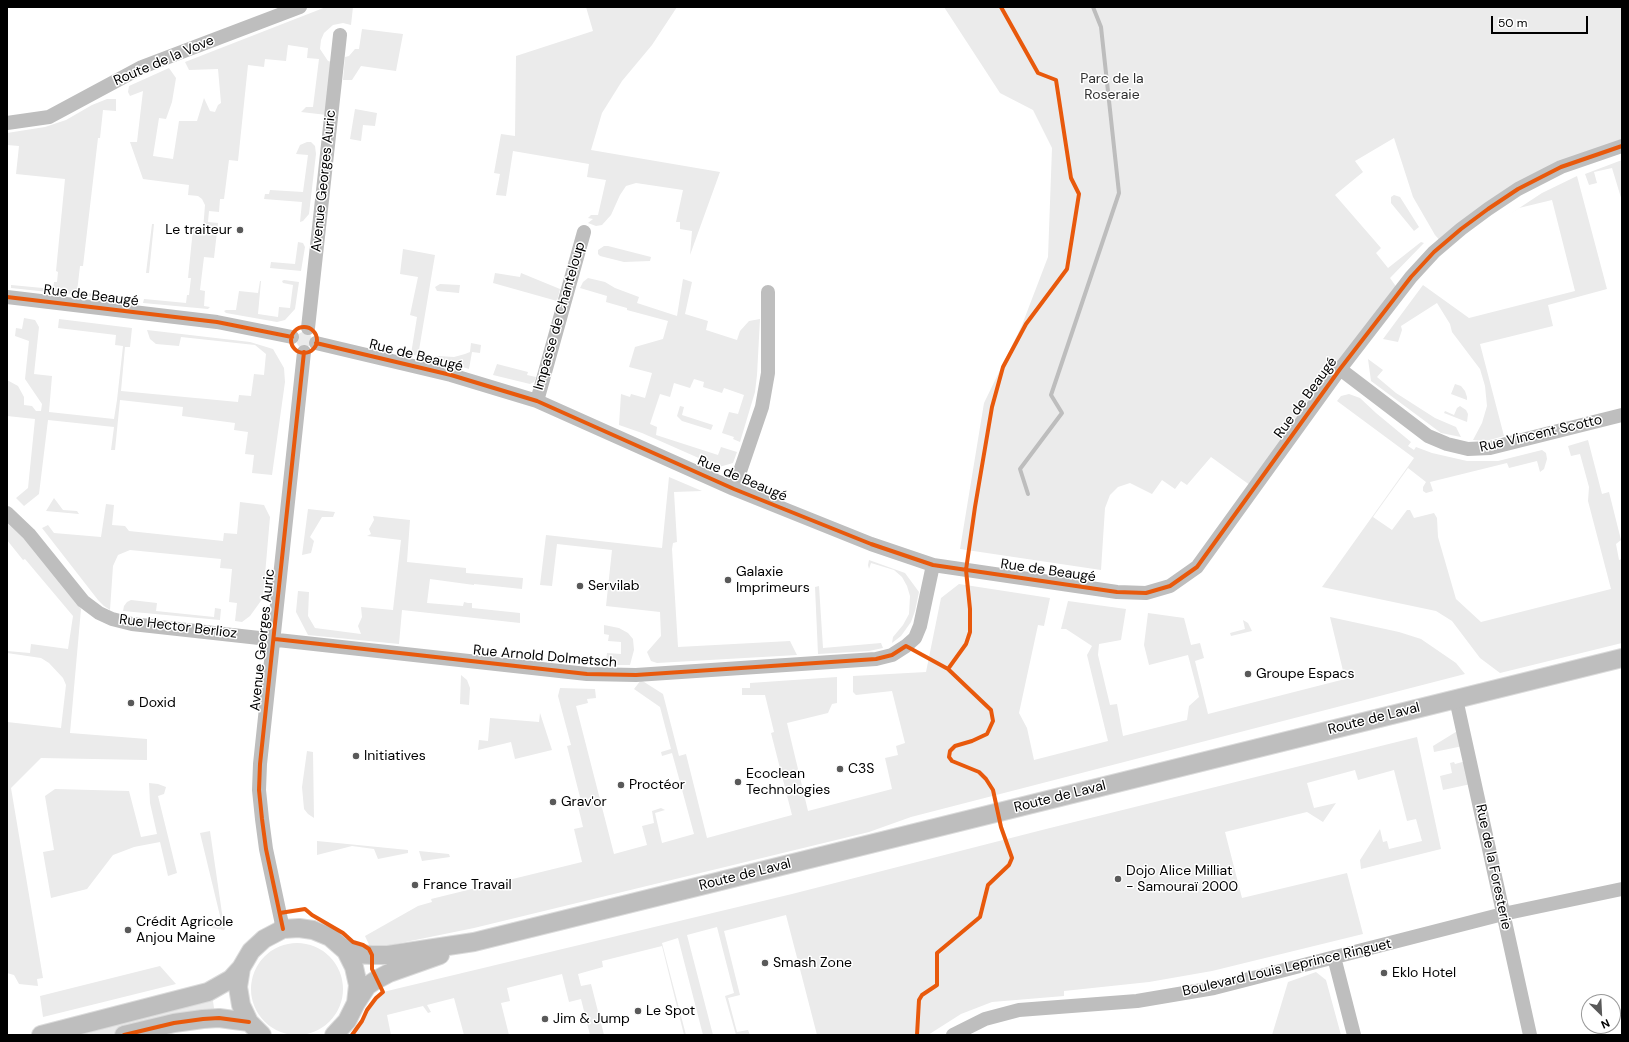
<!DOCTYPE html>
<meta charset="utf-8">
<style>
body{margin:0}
#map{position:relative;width:1629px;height:1042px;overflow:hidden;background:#fff;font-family:"DM Sans",sans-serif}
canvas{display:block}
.frame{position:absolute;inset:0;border:8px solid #000;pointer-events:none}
.north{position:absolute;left:1581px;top:994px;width:40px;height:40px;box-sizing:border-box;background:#fff;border:1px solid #999;border-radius:50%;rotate:156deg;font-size:11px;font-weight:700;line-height:16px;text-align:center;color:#000}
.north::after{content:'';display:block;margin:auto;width:14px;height:18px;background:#595959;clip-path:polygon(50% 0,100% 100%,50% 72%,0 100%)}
.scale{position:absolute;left:1491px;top:16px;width:97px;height:18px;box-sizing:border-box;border:2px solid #000;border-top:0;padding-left:5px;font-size:12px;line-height:14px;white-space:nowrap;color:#000;-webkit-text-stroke:3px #fff;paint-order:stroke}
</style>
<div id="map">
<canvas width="1629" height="1042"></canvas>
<div class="frame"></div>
<div class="north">N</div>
<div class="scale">50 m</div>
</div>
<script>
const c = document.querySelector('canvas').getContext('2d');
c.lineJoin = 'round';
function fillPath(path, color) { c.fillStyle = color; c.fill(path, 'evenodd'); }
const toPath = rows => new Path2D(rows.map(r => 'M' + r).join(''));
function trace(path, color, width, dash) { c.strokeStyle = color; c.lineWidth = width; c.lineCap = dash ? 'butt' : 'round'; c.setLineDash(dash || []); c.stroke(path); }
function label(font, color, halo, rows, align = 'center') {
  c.font = font + ' "DM Sans",sans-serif'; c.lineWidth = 3; c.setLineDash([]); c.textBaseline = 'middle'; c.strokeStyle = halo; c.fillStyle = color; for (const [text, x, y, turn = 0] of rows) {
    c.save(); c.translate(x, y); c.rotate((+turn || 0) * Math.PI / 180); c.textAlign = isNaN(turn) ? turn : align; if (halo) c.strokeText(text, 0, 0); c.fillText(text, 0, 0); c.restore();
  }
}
fillPath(toPath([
 [326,7,353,7,351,25,343,23,333,25,324,33,321,40,320,49,328,61,332,62,327,115,301,112,306,107,313,107,319,59,307,58,308,48,288,45,286,61,265,59,264,67,248,65,238,161,229,160,224,199,220,199,219,212,209,211,208,222,218,223,214,258,204,257,200,290,205,291,204,306,210,307,208,309,143,303,144,299,186,303,187,295,189,295,191,278,188,278,193,229,203,230,205,205,202,199,198,196,188,195,189,185,143,179,130,142,137,142,143,91,130,96,128,92,129,86,169,68,176,78,172,102,166,119,159,118,153,156,173,159,179,121,197,121,204,98,210,111,215,112,218,105,221,103,218,69,189,70,185,62],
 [586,7,677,7,652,45,622,81,602,113,591,150,720,172,690,255,692,231,680,229,680,222,676,222,683,190,636,183,626,186,620,195,611,215,602,225,596,226,588,223,593,219,588,218,591,215,598,215,606,180,587,177,589,164,513,151,506,196,496,195,500,174,494,173,501,134,515,136,516,56,593,31],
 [944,7,1622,7,1622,146,1561,167,1443,244,1435,235,1413,197,1394,138,1355,161,1363,172,1335,195,1381,248,1376,253,1388,268,1421,242,1424,243,1390,278,1400,292,1254,488,1211,457,1187,485,1181,481,1175,489,1162,480,1152,494,1130,483,1118,487,1110,495,1105,508,1101,570,960,549,984,403,1022,325,1048,257,1052,148,1033,110,1000,93],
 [362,29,403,34,396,71,361,66,352,80,343,80,345,57,349,56,355,49,359,49],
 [107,99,116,99,116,111,103,110,100,138,98,138,83,266,80,266,77,292,123,297,123,300,11,288,11,285,53,289,54,282,57,282,58,272,56,271,65,179,16,174,19,146,7,145,7,133,45,127,66,120,92,105],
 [355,109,377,113,375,126,363,125,361,141,350,139],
 [307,142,311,142,315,146,316,154,309,214,303,221,300,222,302,202,264,199,265,194,269,194,270,190,303,192,308,155,296,154,300,145],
 [1622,160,1622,201,1612,168,1594,172,1597,183,1589,185,1585,174],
 [1577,176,1607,289,1548,305,1553,326,1480,344,1504,436,1486,441,1473,440,1482,423,1487,406,1485,386,1480,369,1452,332,1450,324,1437,303,1401,326,1402,330,1398,342,1383,339,1423,285,1469,318,1575,291,1552,200,1519,208,1504,218,1542,193],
 [1394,195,1400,197,1419,227,1414,231,1391,203,1391,197],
 [152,224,154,224,149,273,146,273],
 [298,242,303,243,305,247,301,271,270,268,271,262,295,264],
 [604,246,608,246,651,257,650,261,624,262,600,256,598,254,598,250],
 [403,249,435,255,418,356,411,354,417,317,410,315,418,277,400,274],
 [495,273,520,277,521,273,560,289,557,301,493,283],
 [588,278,605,282,615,288,639,297,637,303,677,316,683,279,692,282,685,314,708,321,706,330,737,340,740,331,749,321,760,319,757,375,755,392,740,442,733,439,734,437,722,433,729,412,738,414,744,395,724,388,722,393,703,387,704,382,694,379,690,388,674,383,670,397,660,394,650,424,657,427,656,435,718,455,721,447,737,452,733,463,719,467,642,433,619,425,621,394,630,397,631,394,645,398,652,373,629,367,635,347,663,339,668,321,627,310,627,308,606,302,607,296,580,288,583,282],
 [284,280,299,282,295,309,285,320,277,322,226,313,224,311,226,310,236,310,239,291,258,293,260,281,261,281,258,314,278,317,279,307,290,308,293,285,283,283,282,281],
 [440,284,460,285,459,293,437,291,435,287],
 [24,318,35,320,39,327,34,374,52,376,49,412,114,419,117,400,123,346,115,345,116,335,58,328,59,319,132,328,130,347,125,347,121,391,238,402,239,395,251,396,254,374,264,375,266,354,255,345,181,337,179,346,156,344,150,339,147,330,250,342,273,349,284,368,285,382,272,475,252,473,254,455,245,454,248,432,234,430,235,423,182,416,183,407,120,400,115,450,111,450,114,427,48,420,39,494,24,506,16,498,28,488,35,419,7,416,7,380,18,386,24,397,24,405,32,406,36,411,41,411,42,404,25,379,29,341,15,336,16,328,22,329],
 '296 340a8 8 0 1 1 16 0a8 8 0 1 1-16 0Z',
 [471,343,481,345,480,353,472,352,469,369,436,359,436,357,439,356,454,357,465,354,470,352],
 [1368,359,1383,370,1377,377,1396,393,1435,418,1456,427,1461,437,1441,433,1371,381],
 [497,364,528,372,527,375,536,377,534,382,530,384,493,375],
 [1455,384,1461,386,1465,391,1467,397,1467,400,1451,394],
 [1349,394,1360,398,1376,413,1411,442,1408,446,1414,450,1416,447,1432,453,1467,461,1498,461,1542,450,1546,453,1547,459,1544,469,1540,472,1537,461,1509,468,1507,463,1430,482,1433,491,1426,493,1423,491,1423,487,1426,482,1408,468,1373,517,1392,530,1407,510,1410,510,1414,518,1434,513,1437,518,1438,537,1456,599,1481,622,1611,589,1588,501,1589,487,1580,454,1571,456,1568,446,1588,440,1602,494,1609,492,1621,540,1616,544,1619,560,1622,559,1622,643,1500,673,1480,658,1452,621,1436,611,1322,587,1414,458,1337,401,1341,396],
 [680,406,684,407,682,415,713,425,711,430,682,421,677,416],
 [1460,406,1466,410,1468,414,1467,422,1444,413,1445,411,1454,415,1457,408],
 [669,477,702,491,674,492,677,542,673,543,672,549,678,647,790,641,797,655,657,663,651,661,647,652,661,636,660,612,606,606,612,550,557,544,552,586,540,585,546,535,662,548],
 [54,498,63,510,77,511,79,514,46,511],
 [240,502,264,505,270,517,263,598,250,616,242,622,235,621,237,603,229,602,232,569,220,568,221,559,130,550,118,555,113,566,110,610,104,606,98,600,42,528,48,525,54,533,101,537,106,504,114,505,112,525,125,526,129,531,223,541,224,533,237,534],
 [308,509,335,512,333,517,322,517,310,537,314,541,311,553,302,555],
 [373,516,410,520,407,562,466,568,466,573,523,578,522,589,474,584,474,585,430,579,427,603,463,606,464,602,468,603,472,603,472,608,520,613,520,623,402,610,399,644,308,635,296,612,298,591,309,592,308,616,315,628,361,634,358,626,362,617,361,607,393,610,401,540,367,536,371,534,369,529,374,520],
 [7,523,27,541,81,609,70,733,147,739,147,760,41,758,11,788,43,978,37,979,38,986,19,984,14,975,7,973,7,722,61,728,66,685,63,678,49,663,41,658,7,653,7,651,30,653,31,644,68,649,73,616,25,559,23,560,7,540],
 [869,560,905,573,919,592,915,611,911,622,901,636,892,643,893,637,903,625,909,614,910,596,907,586,902,577,894,570,871,563,869,569,868,565],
 [959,584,1050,598,1044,626,1038,625,1019,713,1027,728,1034,760,1108,741,1087,655,1092,646,1066,629,1061,629,1068,601,1126,609,1121,640,1099,644,1098,655,1110,705,1117,704,1123,736,1187,720,1189,706,1199,697,1188,655,1149,665,1144,645,1148,613,1184,618,1191,645,1200,643,1204,658,1195,661,1208,714,1345,679,1330,617,1399,632,1421,639,1456,663,1465,674,911,817,869,832,474,928,371,949,365,936,418,906,432,902,431,899,582,862,574,829,583,827,577,802,581,801,567,746,571,745,558,696,560,688,595,689,596,698,587,699,588,703,576,706,614,854,647,845,642,826,654,823,652,811,661,808,665,810,655,813,662,843,694,834,681,786,672,787,670,785,680,782,672,753,662,756,661,752,671,749,660,707,634,689,641,680,663,694,679,756,686,754,707,838,792,815,771,733,774,732,765,695,742,695,742,688,750,688,750,683,837,677,837,703,832,704,828,713,787,723,808,811,892,789,885,758,898,755,896,746,905,743,892,691,856,695,853,692,853,676,926,672,941,598],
 [819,586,823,648,881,643,883,648,869,651,818,654,815,587],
 [131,600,157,603,156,611,214,617,215,608,221,609,220,620,123,611,124,606,127,602],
 [1243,620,1248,623,1252,631,1231,636,1230,633,1245,629],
 [604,625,619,628,628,633,633,639,634,650,630,665,610,665,606,660,607,653,621,654,621,642,608,641,609,635,604,634],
 [461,675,467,680,470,688,469,705,460,704],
 [540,713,552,750,515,759,511,742,478,750,479,740,488,741,490,718,539,722],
 [1459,730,1463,746,1434,752,1433,746],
 [1417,737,1441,849,1361,869,1360,860,1380,829,1383,842,1387,841,1389,849,1422,841,1416,819,1407,821,1394,770,1358,780,1355,770,1307,783,1314,808,1336,803,1323,822,1307,812,1225,832,1242,898,1347,873,1363,934,1212,971,1149,982,1064,991,1064,996,992,1002,961,1014,928,1035,817,1035,786,915,724,931,740,995,728,998,737,1032,748,1030,750,1035,736,1035,725,996,734,993,717,927,687,935,713,1035,703,1035,678,938,662,943,686,1035,684,1035,662,946,602,961,603,967,578,974,581,986,591,984,604,1035,590,1035,581,999,569,1002,562,974,507,988,510,1001,501,1003,509,1035,464,1035,454,998,427,1005,431,1012,428,1013,423,1006,387,1015,391,1035,352,1035,362,1021,367,1010,376,998,383,992,792,894,1046,829],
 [307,751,313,752,314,818,308,814,304,809,302,787],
 [1466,761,1471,784,1443,790,1440,776,1452,773,1450,763,1454,762,1455,764],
 [149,783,158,784,166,787,164,794,158,796,177,873,168,876,160,842,134,847,113,855,87,889,51,898,43,852,54,850,45,796,55,789,129,791,141,837,157,834,150,803],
 [210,831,223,920,232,918,224,930,212,928,210,923,221,920,200,833],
 [317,841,408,850,408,853,378,859,374,849,352,846,317,855],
 [419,851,449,854,450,857,422,861],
 '251 989a46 46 0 1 1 92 0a46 46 0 1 1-92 0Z',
 [160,966,176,984,43,1017,40,996],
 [1316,972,1326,980,1341,1035,1272,1035,1288,982],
 [212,994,215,1015,174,1019,111,1035,54,1035]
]), '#ebebeb');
trace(toPath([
 [1028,494,1020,469,1062,413,1051,395,1119,193,1101,27,1093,7]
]), '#bdbdbd', 4);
const major = toPath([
 [342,947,355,954,372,955,388,955,474,942,1622,658],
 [356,1003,367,986,376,980,389,973,440,955],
 [41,1035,208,992,231,979,241,968],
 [124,1035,174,1023,203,1019,219,1018,249,1022],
 [262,1035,249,1022,241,1005,238,987,241,968,251,951,264,939,283,929,299,928,313,930,330,937,346,951,354,967,358,985,356,1003,347,1021,334,1035]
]);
trace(major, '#dbdbdb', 20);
trace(toPath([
 [7,123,49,117,142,67,300,7],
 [7,297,217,322,292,337],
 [308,328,340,35],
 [316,343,451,375,537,401,734,489,871,544,933,565,1117,592,1146,593,1170,586,1197,567,1340,369,1411,277,1434,252,1461,229,1488,209,1518,189,1561,167,1622,146],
 [1340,369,1428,436,1447,444,1468,449,1490,448,1622,415],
 [537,401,584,232],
 [734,489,762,407,768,373,768,292],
 [7,513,29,534,83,601,99,613,112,619,132,624,587,674,636,675,876,659,892,655,906,646,915,638,920,626,933,565],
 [1456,699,1530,1035],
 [283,929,266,849,262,819,259,790,260,764,304,352],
 [1334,957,1354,1035],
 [953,1035,985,1019,1019,1010,1137,1001,1214,988,1503,914,1622,889]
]), '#bebebe', 14);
trace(major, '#bebebe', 18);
trace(toPath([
 [7,297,217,322,292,337],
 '291 340a13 13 0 1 1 26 0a13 13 0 1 1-26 0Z',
 [316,343,451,375,537,401,734,489,871,544,933,565,1117,592,1146,593,1170,586,1197,567,1340,369,1411,277,1434,252,1461,229,1488,209,1518,189,1561,167,1622,146],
 [275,639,587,674,636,675,876,659,892,655,906,646,948,669,991,710,993,721,987,734,972,741,955,746,950,751,949,757,952,761,979,772,986,779,993,790,1001,827,1012,858,1009,865,988,885,980,917,937,953,937,985,922,995,919,1000,917,1035],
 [948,669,966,644,970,632,970,609,966,570,975,507,992,407,1003,367,1026,324,1067,269,1079,194,1071,178,1056,80,1038,73,1001,7],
 [280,913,305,909,312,915,343,933,353,942,363,945,369,949,372,955,372,969,383,992,376,998,367,1010,362,1021,352,1035],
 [283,929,266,849,262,819,259,790,260,764,304,352],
 [124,1035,174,1023,203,1019,219,1018,249,1022]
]), '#e8590c', 4);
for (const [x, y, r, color] of [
 [240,230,4,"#595959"],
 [728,580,4,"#595959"],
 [580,586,4,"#595959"],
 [1248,674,4,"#595959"],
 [131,703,4,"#595959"],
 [356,756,4,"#595959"],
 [840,769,4,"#595959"],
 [738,782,4,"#595959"],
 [621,785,4,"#595959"],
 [553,802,4,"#595959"],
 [1118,879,4,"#595959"],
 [415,885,4,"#595959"],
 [128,930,4,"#595959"],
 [765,963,4,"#595959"],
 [1384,973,4,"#595959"],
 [638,1011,4,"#595959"],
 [545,1019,4,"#595959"]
]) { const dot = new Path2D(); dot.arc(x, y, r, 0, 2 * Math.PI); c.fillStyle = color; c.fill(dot); trace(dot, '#fff', 1.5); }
label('14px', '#000', '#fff', [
 ["Route de la Vove",164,61,-23],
 ["Avenue Georges Auric",324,181,-84],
 ["Rue de Beaugé",91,296,7],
 ["Impasse de Chanteloup",560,316,-74],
 ["Rue de Beaugé",416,356,14],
 ["Rue de Beaugé",1306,398,-54],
 ["Rue Vincent Scotto",1541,434,-13],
 ["Rue de Beaugé",742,479,23],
 ["Rue de Beaugé",1048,571,8],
 ["Rue Hector Berlioz",178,627,7],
 ["Avenue Georges Auric",263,640,-84],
 ["Rue Arnold Dolmetsch",545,657,5],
 ["Route de Laval",1374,719,-14],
 ["Route de Laval",1060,797,-14],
 ["Rue de la Foresterie",1493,867,78],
 ["Route de Laval",745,875,-14],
 ["Boulevard Louis Leprince Ringuet",1287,968,-13]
]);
label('14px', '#313131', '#fff', [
 ["Parc de la",1112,79],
 ["Roseraie",1112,95]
]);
label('14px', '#000', '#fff', [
 ["Le traiteur",232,230,"right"],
 ["Galaxie",736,572],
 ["Imprimeurs",736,588],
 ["Servilab",588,586],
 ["Groupe Espacs",1256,674],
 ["Doxid",139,703],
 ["Initiatives",364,756],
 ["C3S",848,769],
 ["Ecoclean",746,774],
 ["Technologies",746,790],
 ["Proctéor",629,785],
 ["Grav'or",561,802],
 ["Dojo Alice Milliat",1126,871],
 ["- Samouraï 2000",1126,887],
 ["France Travail",423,885],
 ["Crédit Agricole",136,922],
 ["Anjou Maine",136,938],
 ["Smash Zone",773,963],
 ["Eklo Hotel",1392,973],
 ["Le Spot",646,1011],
 ["Jim & Jump",553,1019]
], 'left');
</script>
